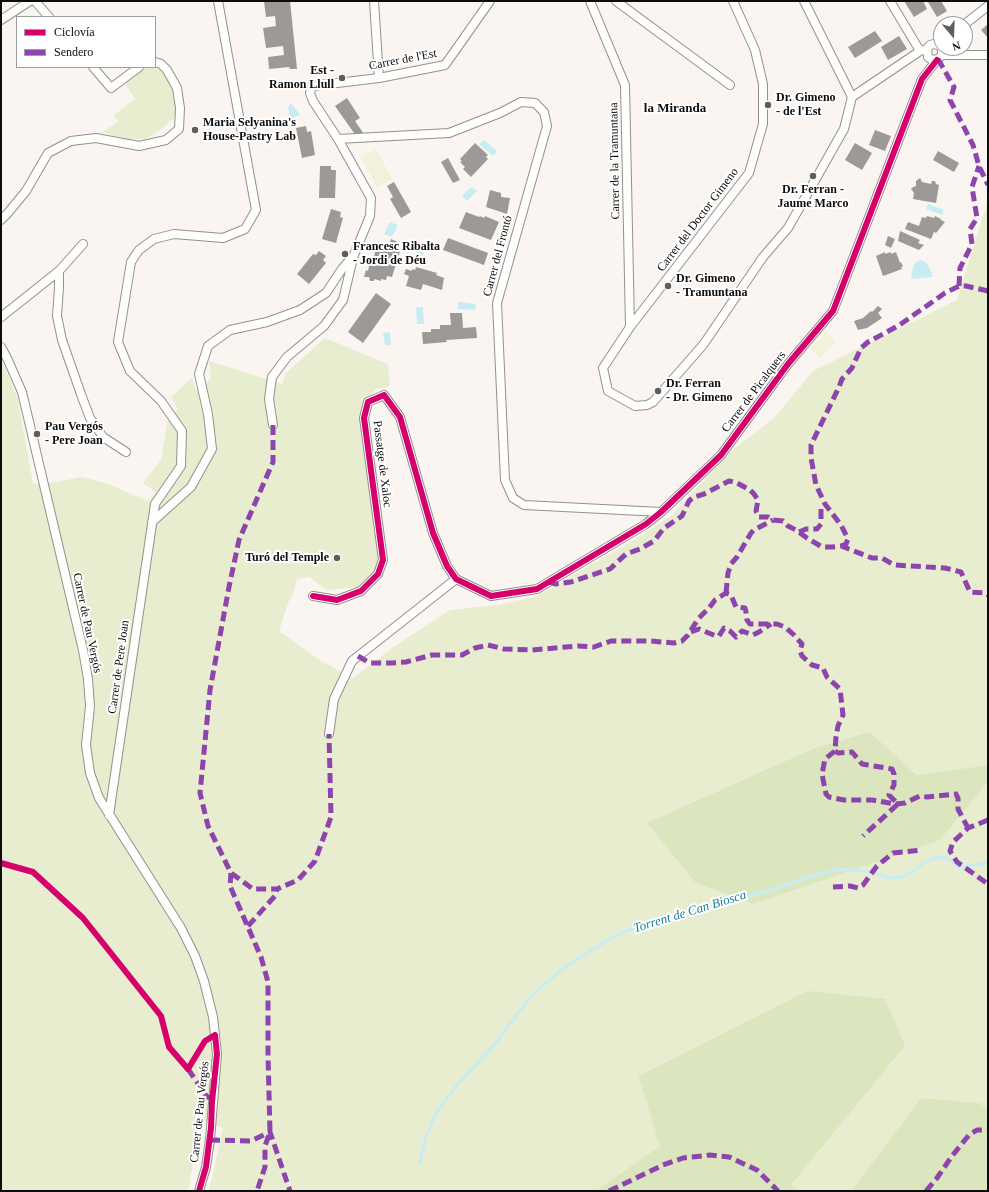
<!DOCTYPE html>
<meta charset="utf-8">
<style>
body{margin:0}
#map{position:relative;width:989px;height:1192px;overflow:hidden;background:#faf5f0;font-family:"Times New Roman",serif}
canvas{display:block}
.frame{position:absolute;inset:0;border:2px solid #0c0c0c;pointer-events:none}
.legend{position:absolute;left:16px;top:16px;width:140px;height:52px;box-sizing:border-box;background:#fff;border:1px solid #9e9e9e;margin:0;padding:5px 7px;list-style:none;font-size:12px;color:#0c0c0c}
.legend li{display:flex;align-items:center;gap:8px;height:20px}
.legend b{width:20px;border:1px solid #9e9e9e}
.north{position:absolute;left:933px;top:16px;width:40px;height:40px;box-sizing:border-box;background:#fff;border:1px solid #9e9e9e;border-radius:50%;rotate:161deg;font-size:11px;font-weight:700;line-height:16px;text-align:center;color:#0c0c0c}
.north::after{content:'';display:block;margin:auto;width:14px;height:18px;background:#5f5e5c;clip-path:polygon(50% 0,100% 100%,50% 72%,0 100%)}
</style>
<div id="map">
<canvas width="989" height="1192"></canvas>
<div class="frame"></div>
<ul class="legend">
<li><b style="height:5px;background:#d6006c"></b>Ciclovía</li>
<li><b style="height:5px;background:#8e44ad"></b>Sendero</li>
</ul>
<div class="north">N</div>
</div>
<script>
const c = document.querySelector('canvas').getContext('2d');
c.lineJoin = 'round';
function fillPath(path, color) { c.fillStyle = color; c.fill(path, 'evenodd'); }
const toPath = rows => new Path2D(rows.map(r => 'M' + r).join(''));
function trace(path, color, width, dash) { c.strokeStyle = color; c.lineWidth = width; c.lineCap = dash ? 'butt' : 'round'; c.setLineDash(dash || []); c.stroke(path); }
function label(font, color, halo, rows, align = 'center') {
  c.font = font + ' "Times New Roman",serif'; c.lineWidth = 4; c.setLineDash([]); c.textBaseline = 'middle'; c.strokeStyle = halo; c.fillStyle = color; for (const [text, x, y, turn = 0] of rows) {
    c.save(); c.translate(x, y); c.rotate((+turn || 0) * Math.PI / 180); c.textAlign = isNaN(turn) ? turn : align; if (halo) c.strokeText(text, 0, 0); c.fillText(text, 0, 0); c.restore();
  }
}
fillPath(toPath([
 [147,67,159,69,164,73,172,87,175,97,178,112,175,117,162,129,146,139,128,139,105,133,99,134,118,122,114,115,135,99,126,85,126,83,127,80],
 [987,203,988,765,917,775,870,732,940,840,988,782,988,1110,980,1103,921,1098,851,1191,800,1191,791,1185,905,1046,807,991,638,1076,660,1146,595,1191,293,1191,280,1152,291,1191,209,1191,223,1128,201,1120,188,1191,1,1191,1,358,18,400,33,484,50,483,82,477,105,483,148,501,156,492,143,483,161,460,168,419,178,409,171,397,192,378,196,390,211,379,209,361,282,384,286,373,325,338,388,364,390,386,376,389,363,406,360,416,379,553,376,569,358,587,327,590,309,577,297,579,293,594,288,603,279,631,321,661,353,678,395,646,450,610,498,605,535,597,629,543,671,516,730,452,774,418,813,371,957,300]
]), '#e8edd0');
fillPath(toPath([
 [870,732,917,775,988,765,988,782,940,840,753,904,696,883,647,823,815,748],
 [807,991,885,999,905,1046,791,1185,800,1191,595,1191,660,1146,638,1076],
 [921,1098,980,1103,988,1110,988,1191,851,1191]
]), '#dbe5be');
fillPath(toPath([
 [376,149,392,179,377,187,361,157],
 [826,332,836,341,820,358,810,349]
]), '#f1f2d9');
fillPath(toPath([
 [290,104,293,105,300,115,294,117,294,120,291,121,288,107],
 [484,140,497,151,493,156,479,144],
 [471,187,477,191,467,201,462,196],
 [928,204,944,210,942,215,926,209],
 [390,222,398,225,392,237,384,234],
 [418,249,424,250,419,266,413,264],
 [920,260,925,262,929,267,933,276,932,277,911,279,913,267,916,262],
 [458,302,476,304,475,310,458,309],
 [416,307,423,307,424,324,417,324],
 [390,332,391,345,385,345,383,333]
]), '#c7edf3');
trace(toPath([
 [420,1163,426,1136,436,1113,457,1085,494,1045,531,996,560,971,590,951,619,934,647,923,774,889,822,873,842,869,871,872,889,878,901,877,912,872,922,864,932,859,942,857,949,859,955,865,959,867,988,863]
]), '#c7edf3', 3);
fillPath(toPath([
 [264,1,290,1,297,69,290,69,289,67,269,69,268,57,284,55,283,46,266,48,263,28,276,26,275,16,266,17],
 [904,1,923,1,927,9,914,17],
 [929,1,941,1,947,11,937,17,928,2],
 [988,24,988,38,981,30],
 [875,31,882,41,855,58,848,47],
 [899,36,907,49,888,60,881,47],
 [347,98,360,118,355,121,364,134,354,133,335,106],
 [306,126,307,132,311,131,315,155,302,158,296,128],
 [875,130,891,136,885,151,869,145],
 [475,143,488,155,486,157,488,159,471,177,463,169,465,167,460,162,462,161,460,159],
 [855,143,872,153,862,170,845,160],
 [938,151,959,163,954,172,933,160],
 [448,158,460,180,453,183,441,162],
 [320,166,331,166,331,170,336,170,335,198,319,198],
 [920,178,922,182,931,184,932,181,935,181,936,184,939,185,936,203,913,199,914,193,911,189,913,187,916,186,916,181],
 [394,182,411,212,401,218,390,199,393,197,387,186],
 [490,190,501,193,501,197,510,198,507,214,486,207],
 [331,209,341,212,340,217,343,218,336,243,322,239],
 [466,212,479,217,480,216,484,218,485,216,499,222,491,240,459,228],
 [927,216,934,218,935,216,941,219,941,220,945,222,936,233,934,232,931,239,905,229,908,222,919,226,922,217,926,218],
 [900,231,920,240,918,243,924,245,919,250,898,241],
 [888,236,895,239,891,248,885,245],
 [448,238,488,253,484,265,443,250],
 [391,239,400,243,398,250,400,251,392,277,387,276,386,280,381,279,381,281,374,279,374,281,370,281,369,277,364,277,366,270,368,271,371,256,374,257,377,242,389,245],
 [319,251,326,256,323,260,326,263,309,284,297,274,313,254,316,255],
 [885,252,885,254,891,252,891,254,896,252,900,263,901,262,903,267,901,267,902,269,883,276,876,256],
 [416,267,437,273,436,275,444,278,442,290,423,284,421,290,406,286,409,276,404,274,406,269,412,271,412,269,415,270],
 [376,293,391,304,363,343,348,332],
 [878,306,882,309,878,313,882,318,867,328,858,330,854,321,863,318,871,311,872,312],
 [450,313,462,313,463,328,476,327,477,338,446,340,447,342,423,344,422,332,431,332,431,329,440,329,440,325,451,325]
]), '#9c9996');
const minor = toPath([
 [35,1,49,17],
 [374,1,379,78],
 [590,1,625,85,630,327],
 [616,1,730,85],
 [733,1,755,50,763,84,763,124,749,173,630,327,603,368,608,391,635,406,647,405,653,402,703,345,763,257,788,228,844,129,852,97],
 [804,1,852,97],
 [890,1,920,51],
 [1,20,30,1],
 [965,24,988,6],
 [941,47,938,45,934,44,930,45,927,49,928,57,932,60,938,59,942,55,942,48],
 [942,55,988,55],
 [93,67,111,88,139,67],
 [852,97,920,51,927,49],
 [338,139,449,133,500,113,521,102,535,103,544,112,547,126,497,303,505,480,513,498,524,505,661,512],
 [1,220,7,214,26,191,48,153,71,141,96,138,139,146,166,140,179,129,180,108,177,88,167,70,161,64,155,62],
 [59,271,59,288,57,316,62,340,82,397,90,418,103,437,126,452],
 [1,317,59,271,83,244],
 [1,347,7,358,22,392,83,650,88,679,90,706,86,745,90,773,99,798,181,928,195,956,204,981,213,1017,217,1054,210,1140,206,1167,199,1191],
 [273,425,269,399,272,377,287,357,324,326,343,300,353,258],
 [152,522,191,487,212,449,208,414,199,374,208,346,230,330,267,322,300,310,326,293,342,269,354,255,370,216,371,198,338,139,313,101,310,93,312,86,379,78,445,65,490,1],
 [313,596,337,600,361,591,378,574,383,560,364,418,368,402,384,395,400,417,433,533,447,566,456,579,491,596,537,589,646,524,661,512,721,455,788,364,833,311,922,79,937,60],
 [329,734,334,699,352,661,456,579],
 [109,815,155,504,181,466,182,431,161,401,130,371,118,342,131,262,139,250,154,239,174,234,223,238,245,229,256,210,218,1]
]);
trace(minor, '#93918f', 10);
trace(minor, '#fefefd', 8);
trace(toPath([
 [938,59,954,87,950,100,973,145,979,166,988,185],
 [959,286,960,268,972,244,970,229,977,218,972,187,979,166],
 [273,425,273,462,239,540,229,587,210,690,200,793,208,826,231,873,253,889,277,889,298,880,315,861,331,817,329,734],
 [799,532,806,529,817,529,821,524,821,509,825,504],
 [841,546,846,544,848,539,841,525,825,504,816,485,811,458,811,445,839,387,842,379,852,368,861,348,868,342,898,326,945,293,959,286,966,286,988,291],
 [549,582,555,584,571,582,610,569,626,554,640,549,654,541,664,528,682,516,689,501,694,497,704,494,729,481,735,482,750,490,754,494,758,500,756,511,759,517,768,517,773,520,783,521,788,526,796,530,807,538,822,547,832,547,841,546,872,558,882,558,894,565,945,568,961,572,970,592,985,593,988,595],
 [726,593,728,573,731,564,737,557,751,533,754,530,773,520],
 [691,632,699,629,716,636,719,636,724,628,730,631,736,637,742,631,753,635,759,632,771,624],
 [358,656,370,663,391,663,406,662,432,655,462,655,475,648,488,645,504,649,532,650,578,646,594,647,611,641,650,641,674,643,682,641,688,635,698,619,709,608,715,600,726,593,731,595,736,607,745,608,746,612,747,620,750,624,777,624,785,627,794,635,802,644,800,651,802,656,812,665,823,668,827,677,840,689,843,715,838,726,836,737,835,751,825,759,822,774,826,794,829,797,844,800,872,800,895,804,905,803,920,796,927,797,956,794,958,798,958,809,968,828],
 [835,751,838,753,852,752,862,764,892,769,894,774,894,785,889,795,898,804,863,836],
 [988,820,968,828,953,842,950,851,957,862,988,884],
 [231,873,230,886,261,957,268,982,268,1055,270,1132,265,1146,265,1167,257,1191],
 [833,887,850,886,858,888,863,885,877,866,893,853,922,850],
 [248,926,275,896,277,889],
 [188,1069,207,1097,213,1098],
 [210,1140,251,1141,270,1132,290,1191],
 [609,1191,663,1165,683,1158,710,1155,729,1157,757,1170,778,1191],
 [926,1191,937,1178,952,1156,969,1135,977,1130,988,1130]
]), '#8e44ad', 5, [10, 5]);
trace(toPath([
 [313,596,337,600,361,591,378,574,383,560,364,418,368,402,384,395,400,417,433,533,447,566,456,579,491,596,537,589,646,524,661,512,721,455,788,364,833,311,922,79,937,60],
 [1,863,33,872,83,918,161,1016,169,1047,188,1069,205,1041,215,1035,217,1054,212,1102,211,1128,206,1167,199,1191]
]), '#d6006c', 6);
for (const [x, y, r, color] of [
 [342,78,4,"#5f5e5c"],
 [768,105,4,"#5f5e5c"],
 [195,130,4,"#5f5e5c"],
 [813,176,4,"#5f5e5c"],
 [345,254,4,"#5f5e5c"],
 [668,286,4,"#5f5e5c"],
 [658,391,4,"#5f5e5c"],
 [37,434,4,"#5f5e5c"],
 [337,558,4,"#5f5e5c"]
]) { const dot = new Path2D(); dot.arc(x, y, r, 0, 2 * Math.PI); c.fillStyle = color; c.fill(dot); trace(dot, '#fff', 1.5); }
label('12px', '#0c0c0c', '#fff', [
 ["Carrer de l'Est",403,60,-11],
 ["Carrer de la Tramuntana",615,161,-91],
 ["Carrer del Doctor Gimeno",698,220,-53],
 ["Carrer del Frontó",498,256,-75],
 ["Carrer de Picalquers",754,392,-53],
 ["Passatge de Xaloc",382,464,83],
 ["Carrer de Pau Vergós",87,623,78],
 ["Carrer de Pere Joan",119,667,-82],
 ["Carrer de Pau Vergós",200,1112,-84]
]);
label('bold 12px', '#0c0c0c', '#fff', [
 ["Est -",334,71,"right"],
 ["Ramon Llull",334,85,"right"],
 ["Dr. Gimeno",776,98],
 ["- de l'Est",776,112],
 ["Maria Selyanina's",203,123],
 ["House-Pastry Lab",203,137],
 ["Dr. Ferran -",813,190,"center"],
 ["Jaume Marco",813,204,"center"],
 ["Francesc Ribalta",353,247],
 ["- Jordi de Déu",353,261],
 ["Dr. Gimeno",676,279],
 ["- Tramuntana",676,293],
 ["Dr. Ferran",666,384],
 ["- Dr. Gimeno",666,398],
 ["Pau Vergós",45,427],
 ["- Pere Joan",45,441],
 ["Turó del Temple",329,558,"right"]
], 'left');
label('bold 13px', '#0c0c0c', '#fff', [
 ["la Miranda",675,109]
]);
label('italic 13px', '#197d99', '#fff', [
 ["Torrent de Can Biosca",690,912,-17]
]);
</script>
